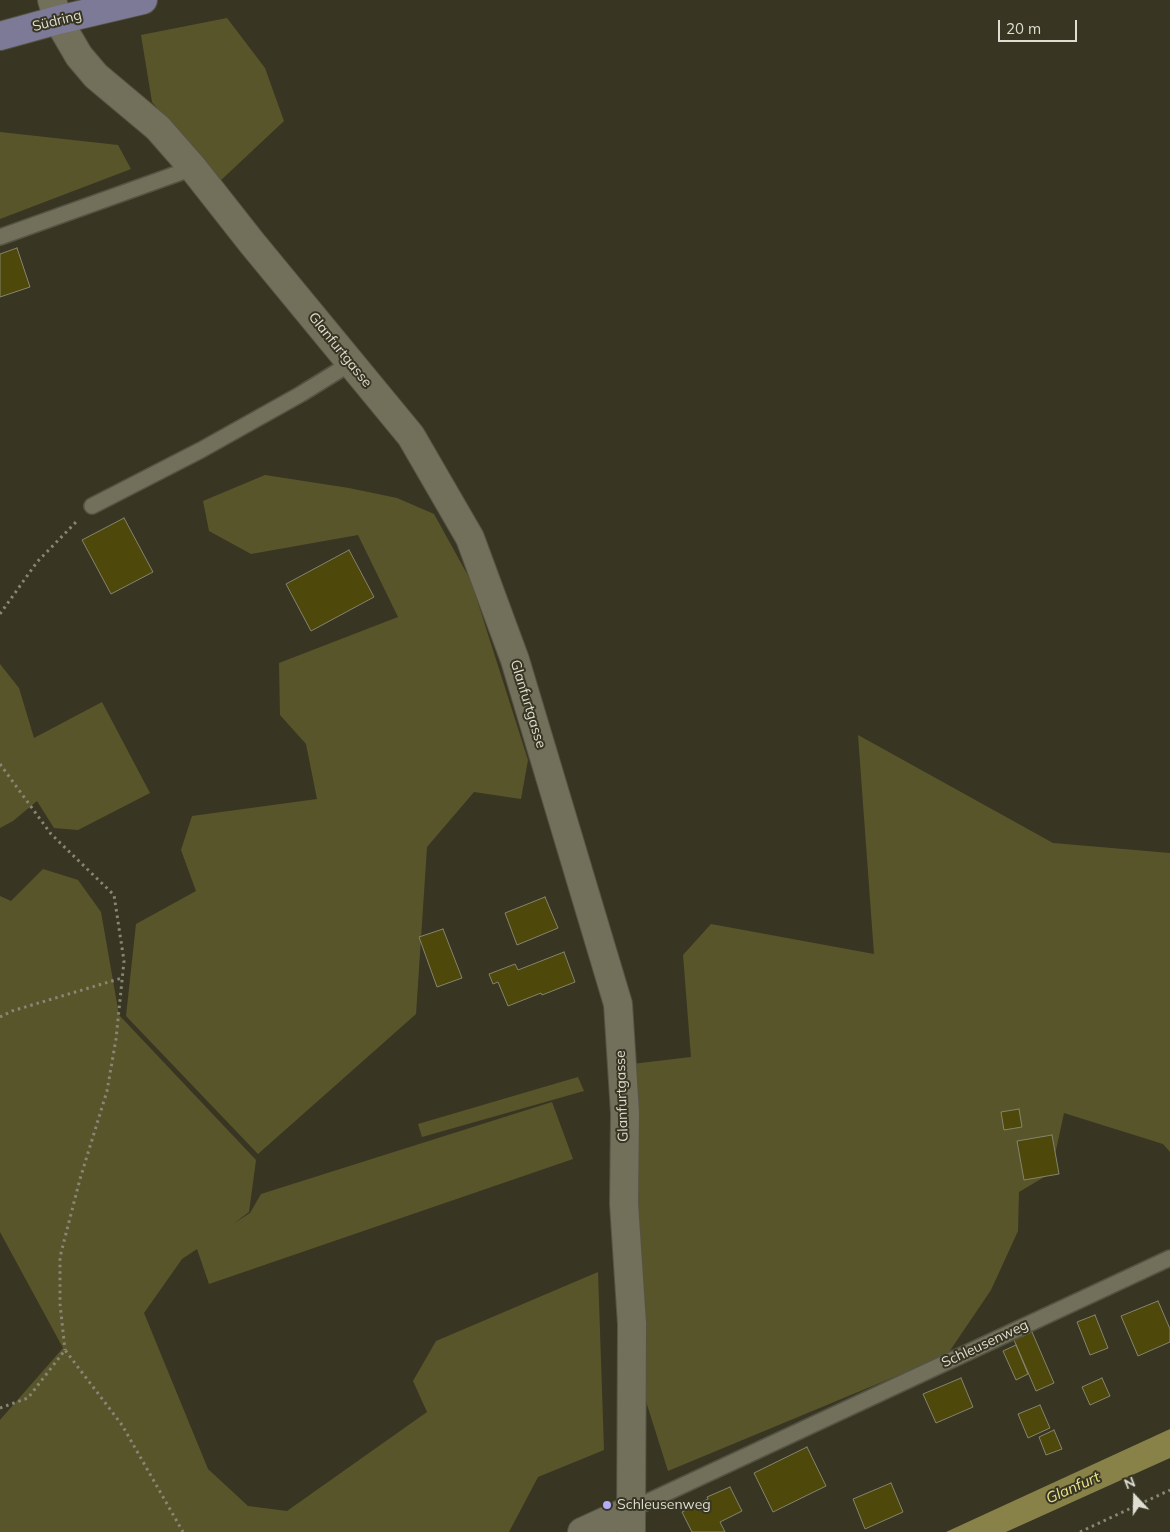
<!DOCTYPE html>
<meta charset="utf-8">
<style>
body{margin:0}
#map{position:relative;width:1170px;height:1532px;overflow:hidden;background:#383623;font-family:Mulish,sans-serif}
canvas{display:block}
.north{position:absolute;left:1110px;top:1472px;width:50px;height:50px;-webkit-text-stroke:4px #383623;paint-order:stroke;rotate:339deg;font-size:14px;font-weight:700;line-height:20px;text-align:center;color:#dfded2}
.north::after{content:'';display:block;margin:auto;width:18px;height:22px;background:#dfded2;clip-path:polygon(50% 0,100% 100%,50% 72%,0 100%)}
.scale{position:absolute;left:998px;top:20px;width:79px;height:22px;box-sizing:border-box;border:2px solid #dfded2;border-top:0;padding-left:6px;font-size:15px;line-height:18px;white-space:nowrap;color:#dfded2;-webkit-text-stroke:4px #383623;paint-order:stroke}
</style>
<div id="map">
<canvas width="1170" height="1532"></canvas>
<div class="north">N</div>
<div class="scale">20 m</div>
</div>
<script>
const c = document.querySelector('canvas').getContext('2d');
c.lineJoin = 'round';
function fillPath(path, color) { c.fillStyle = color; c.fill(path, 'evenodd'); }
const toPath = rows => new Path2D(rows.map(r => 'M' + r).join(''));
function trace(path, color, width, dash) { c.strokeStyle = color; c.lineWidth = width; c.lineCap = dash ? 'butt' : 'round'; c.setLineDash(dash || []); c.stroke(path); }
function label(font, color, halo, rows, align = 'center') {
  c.font = font + ' Mulish,sans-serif'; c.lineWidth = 4; c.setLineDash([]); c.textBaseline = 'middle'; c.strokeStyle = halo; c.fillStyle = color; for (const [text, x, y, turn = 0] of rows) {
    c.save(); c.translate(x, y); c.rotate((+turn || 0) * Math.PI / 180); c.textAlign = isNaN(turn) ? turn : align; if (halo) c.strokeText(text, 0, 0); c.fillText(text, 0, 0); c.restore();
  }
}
fillPath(toPath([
 [227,18,265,68,284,121,219,182,152,102,141,35],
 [0,132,118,145,131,169,0,219],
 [265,475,349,488,397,498,434,514,471,581,528,760,521,799,474,792,427,847,416,1014,258,1154,126,1016,136,924,196,891,181,850,192,816,317,799,306,744,280,715,279,663,398,617,358,535,251,554,209,531,203,501],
 [0,664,19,688,34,738,102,702,150,793,78,830,54,828,37,801,13,821,0,828],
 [858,735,1053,843,1170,853,1170,1152,1163,1144,1064,1113,1051,1173,1019,1192,1018,1231,991,1290,947,1355,668,1471,644,1395,632,1064,691,1057,683,955,711,924,874,954],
 [43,869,78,880,101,912,119,1015,256,1160,249,1212,233,1224,250,1213,261,1194,552,1102,573,1159,209,1284,197,1249,182,1259,144,1313,208,1469,248,1506,287,1511,427,1412,413,1381,436,1341,598,1272,604,1450,538,1477,509,1532,0,1532,0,1420,63,1348,0,1232,0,896,11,901],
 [578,1077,584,1091,422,1137,418,1124]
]), '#59552b');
fillPath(toPath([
 [1170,1429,1170,1458,1006,1532,946,1532]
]), '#888249');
const building = toPath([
 [17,248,30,287,0,297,0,254,17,248],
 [124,518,153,572,111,594,82,540,124,518],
 [349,550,374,597,311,631,286,584,349,550],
 [545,897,558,928,517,945,505,913,545,897],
 [443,929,462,978,437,987,419,937,443,929],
 [564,952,575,982,542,995,541,993,508,1006,498,982,493,984,489,974,515,964,518,970,564,952],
 [1019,1109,1022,1127,1004,1130,1001,1112,1019,1109],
 [1052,1135,1059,1174,1024,1180,1017,1141,1052,1135],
 [1158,1301,1170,1329,1170,1342,1138,1356,1121,1316,1158,1301],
 [1095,1315,1108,1348,1090,1355,1077,1322,1095,1315],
 [1032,1332,1054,1383,1036,1391,1014,1340,1032,1332],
 [1016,1345,1028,1374,1016,1380,1003,1351,1016,1345],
 [961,1378,973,1407,936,1423,923,1394,961,1378],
 [1102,1378,1110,1396,1090,1405,1082,1387,1102,1378],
 [1040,1405,1050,1428,1028,1438,1018,1414,1040,1405],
 [1054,1430,1062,1449,1046,1455,1039,1437,1054,1430],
 [807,1447,826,1486,773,1512,754,1473,807,1447],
 [891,1483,903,1512,865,1529,853,1499,891,1483],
 [730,1487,742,1511,720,1522,725,1532,692,1532,682,1512,708,1499,707,1497,730,1487]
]);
fillPath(building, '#4e480a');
trace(building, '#85846e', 1);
const service = toPath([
 [0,237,193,168],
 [92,506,201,450,301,394,351,363],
 [630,1510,1170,1258]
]);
const minor = toPath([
 [582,1532,630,1510]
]);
const tertiary = toPath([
 [52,0,58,20,79,56,96,76,158,128,193,168,252,243,411,436,470,538,515,660,618,1004,625,1113,624,1204,632,1324,631,1532]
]);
const primary = toPath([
 [0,36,58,20,143,0]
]);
trace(service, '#555343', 18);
trace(minor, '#555343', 30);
trace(tertiary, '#555343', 30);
trace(primary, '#555343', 30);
trace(toPath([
 [0,614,37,562,77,521],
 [0,764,51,834,114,895,124,961,116,1039,107,1091,80,1179,60,1257,60,1304,65,1350],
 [0,1017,12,1011,122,978],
 [0,1408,28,1398,65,1350,122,1425,183,1532],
 [1080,1532,1170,1490]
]), '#888676', 3, [2.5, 4]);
trace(service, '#72705b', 15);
trace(minor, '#72705b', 28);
trace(tertiary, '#72705b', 28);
trace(primary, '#7d7a98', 28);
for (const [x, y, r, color] of [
 [607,1505,5,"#b2adf9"]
]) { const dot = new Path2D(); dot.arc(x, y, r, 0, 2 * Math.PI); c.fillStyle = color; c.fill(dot); trace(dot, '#383623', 2); }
label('14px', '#dfded2', '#383623', [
 ["Südring",57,21,-14],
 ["Glanfurtgasse",340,350,51],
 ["Glanfurtgasse",528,704,73],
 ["Glanfurtgasse",622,1096,-92],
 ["Schleusenweg",985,1344,-25]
]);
label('14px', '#dfded2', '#383623', [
 ["Schleusenweg",617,1505]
], 'left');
label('italic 15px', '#e9e18a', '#383623', [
 ["Glanfurt",1073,1488,-24]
]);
</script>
